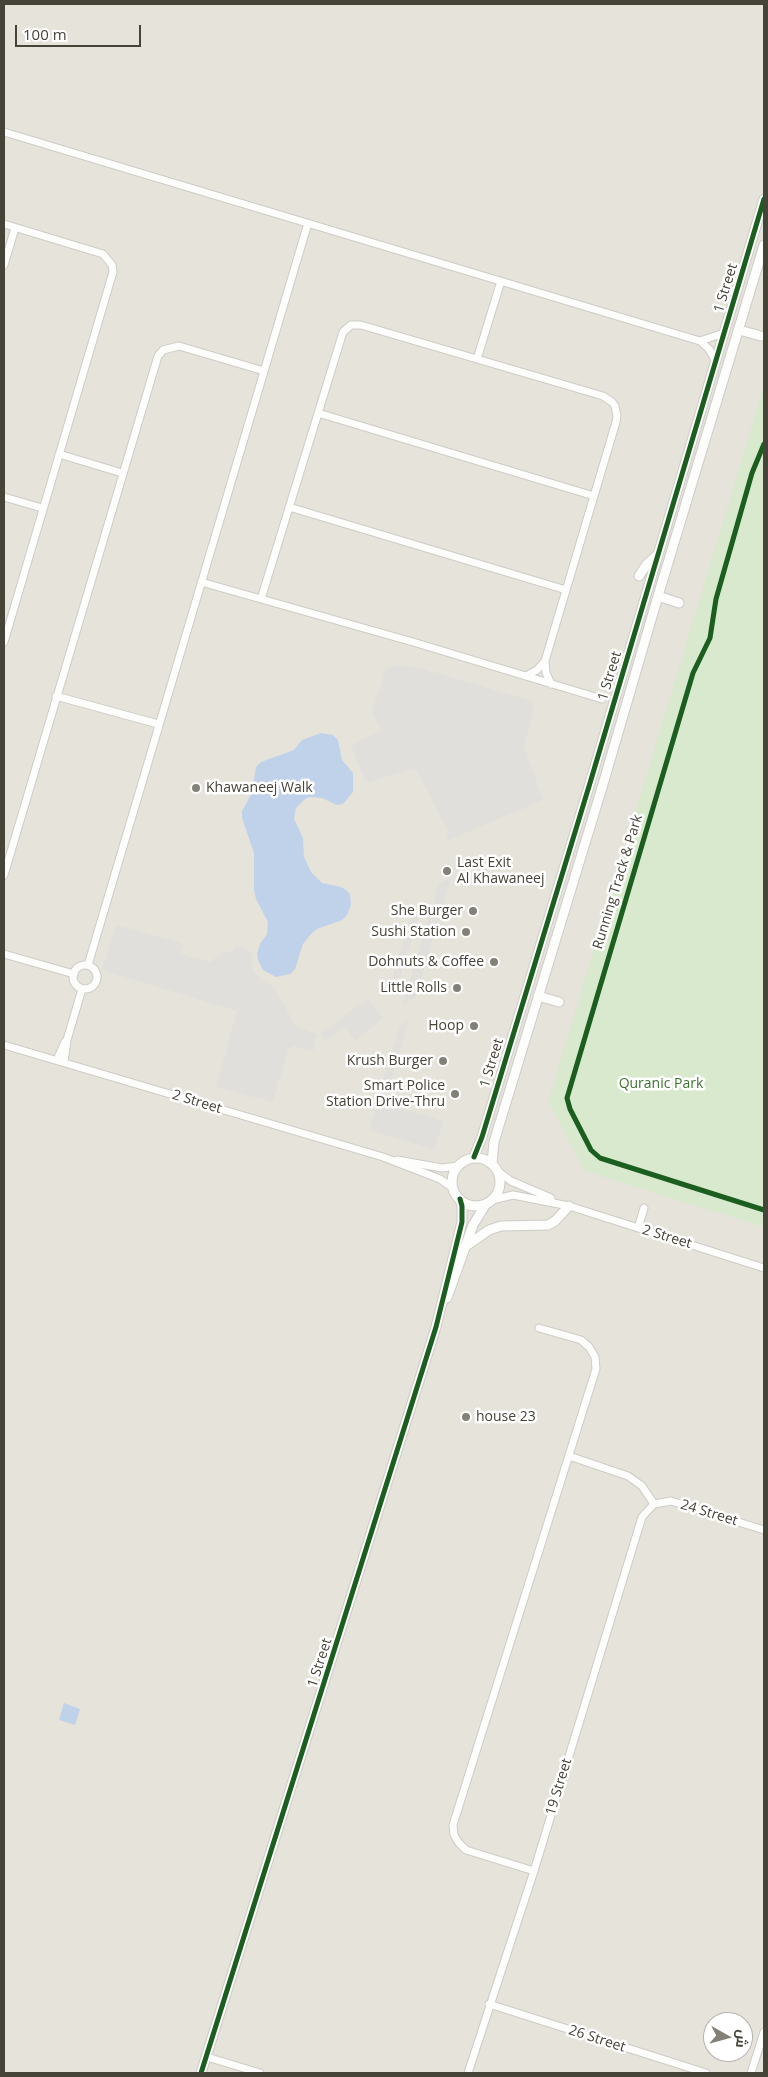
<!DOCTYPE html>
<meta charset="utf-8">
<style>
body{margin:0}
#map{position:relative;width:768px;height:2077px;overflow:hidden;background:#f1f0eb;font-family:"Open Sans",Cairo,sans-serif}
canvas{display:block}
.frame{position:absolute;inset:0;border:5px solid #464338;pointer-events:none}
.north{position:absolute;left:703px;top:2012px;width:50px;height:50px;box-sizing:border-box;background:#fff;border:1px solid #b5b4af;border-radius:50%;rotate:97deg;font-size:14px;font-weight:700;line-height:20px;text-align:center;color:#464338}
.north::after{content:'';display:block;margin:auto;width:18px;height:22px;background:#828077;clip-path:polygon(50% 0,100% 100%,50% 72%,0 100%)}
.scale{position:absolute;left:15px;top:25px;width:126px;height:22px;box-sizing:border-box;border:2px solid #464338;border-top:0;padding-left:6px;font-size:15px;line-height:18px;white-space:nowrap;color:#464338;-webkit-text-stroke:4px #fff;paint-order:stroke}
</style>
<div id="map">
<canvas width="768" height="2077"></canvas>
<div class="frame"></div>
<div class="north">ش</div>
<div class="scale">100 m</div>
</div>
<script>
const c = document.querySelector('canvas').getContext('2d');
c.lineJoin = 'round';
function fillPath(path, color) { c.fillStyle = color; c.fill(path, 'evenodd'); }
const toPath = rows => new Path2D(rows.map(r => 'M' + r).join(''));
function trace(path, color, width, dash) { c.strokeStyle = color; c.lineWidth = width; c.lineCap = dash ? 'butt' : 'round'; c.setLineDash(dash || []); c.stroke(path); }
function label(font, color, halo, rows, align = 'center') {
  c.font = font + ' "Open Sans",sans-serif'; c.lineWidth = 5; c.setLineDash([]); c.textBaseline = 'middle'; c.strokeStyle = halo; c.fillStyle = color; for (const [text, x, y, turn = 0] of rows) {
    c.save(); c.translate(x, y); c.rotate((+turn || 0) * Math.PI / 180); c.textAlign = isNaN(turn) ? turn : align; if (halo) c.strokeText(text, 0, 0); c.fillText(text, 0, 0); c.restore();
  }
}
fillPath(toPath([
 [4,4,764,4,764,2073,4,2073],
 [713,2022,743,2022,743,2052,713,2052]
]), '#e5e3da');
fillPath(toPath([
 [764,386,764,1227,585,1171,548,1101]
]), '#d9e9ce');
fillPath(toPath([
 [396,666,420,668,532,701,535,706,524,746,543,800,447,841,448,830,415,768,366,783,351,745,381,730,372,711,386,669],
 [451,878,416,996,403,1005,439,883],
 [422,907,400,977,392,979,412,913],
 [116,925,184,944,181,954,211,962,223,951,230,953,237,946,251,952,253,971,263,981,274,987,296,1027,317,1034,313,1051,293,1046,288,1050,273,1102,216,1087,237,1011,102,970],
 [368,998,383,1018,355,1040,345,1026,325,1041,321,1034],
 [409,1021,391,1080,382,1084,400,1026],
 [385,1103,443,1121,435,1150,369,1130,376,1108,382,1109]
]), '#e0dfdb');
fillPath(toPath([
 [321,733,333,735,338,740,342,760,353,773,353,792,343,804,337,805,322,798,309,797,304,800,296,808,294,819,303,838,304,857,311,872,322,883,341,887,346,890,350,894,351,905,347,915,342,920,317,929,310,935,303,944,295,969,290,974,276,977,263,970,258,960,257,954,260,944,267,934,268,922,256,899,254,890,254,853,242,818,242,811,252,793,256,767,261,762,294,750,302,740],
 [64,1703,80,1709,75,1725,59,1720]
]), '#c0d2ea');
const minor = toPath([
 [4,132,700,341,709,349,715,360],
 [4,224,103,254,112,265,113,272,4,642],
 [4,265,15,228],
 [700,341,724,333],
 [477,359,501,281],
 [318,413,594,496],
 [59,454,122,473],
 [4,497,42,508],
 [289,507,566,590],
 [201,582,413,642,602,699],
 [261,599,343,332,351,325,361,325,603,396,612,402,615,406,617,416,616,422,545,661,537,670,526,676],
 [545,661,546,673,551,684],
 [56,696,158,724],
 [4,875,158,356,163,350,179,346,264,371],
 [4,954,74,974],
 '73 977a12 12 0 1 1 24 0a12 12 0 1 1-24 0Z',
 [88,965,308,223],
 [4,1045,383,1157,440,1179,453,1188],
 [57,1060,65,1042],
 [64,1062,67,1040,82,989],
 [397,1160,442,1168,458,1166],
 [499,1172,511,1181,551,1198],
 [492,1200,513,1195,569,1206,764,1268],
 [638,1228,644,1208],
 [569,1456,628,1476,642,1486,654,1504],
 [534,1871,466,1850,459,1843,454,1835,453,1825,596,1369,595,1357,589,1347,581,1340,539,1328],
 [489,2004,706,2073],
 [207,2057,260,2073],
 [468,2073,534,1871,642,1517,654,1504,671,1501,764,1530],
 [751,2073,764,2032]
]);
const tertiary = toPath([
 [739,330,761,336],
 [639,576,647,564,657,555],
 [658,596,679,603],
 [538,996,559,1002],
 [474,1157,482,1137,590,783,764,199],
 '452 1182a24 24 0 1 1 48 0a24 24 0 1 1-48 0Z',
 [492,1163,494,1142,604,781,658,596,764,245],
 [466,1246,489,1230,501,1226,548,1225,555,1221,569,1206],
 [447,1298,473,1225,486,1204],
 [201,2073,436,1327,462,1222,462,1206,460,1199]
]);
trace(minor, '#cdccc7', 9);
trace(tertiary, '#cdccc7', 11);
trace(minor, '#fdfdfc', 7);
trace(tertiary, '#fdfdfc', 9);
trace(toPath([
 [764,444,752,473,716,599,710,638,693,673,567,1098,570,1109,591,1150,600,1158,764,1210],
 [474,1157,482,1137,590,783,764,199],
 [201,2073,436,1327,462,1222,462,1206,460,1199]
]), '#1b5e20', 5);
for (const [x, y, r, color] of [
 [196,788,5,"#828077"],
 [447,871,5,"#828077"],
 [473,911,5,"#828077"],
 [466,932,5,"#828077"],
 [494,962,5,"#828077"],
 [457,988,5,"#828077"],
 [474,1026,5,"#828077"],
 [443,1061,5,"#828077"],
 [455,1094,5,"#828077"],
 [466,1417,5,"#828077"]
]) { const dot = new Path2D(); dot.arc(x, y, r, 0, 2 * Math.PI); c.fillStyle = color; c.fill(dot); trace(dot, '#fff', 2); }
label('14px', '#464338', '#fff', [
 ["1 Street",726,288,-73],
 ["1 Street",610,676,-73],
 ["Running Track & Park",618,882,-73],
 ["1 Street",492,1063,-73],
 ["2 Street",197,1102,17],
 ["2 Street",667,1237,17],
 ["24 Street",709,1513,17],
 ["1 Street",320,1663,-72],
 ["19 Street",559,1787,-73],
 ["26 Street",597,2039,18]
]);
label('14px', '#464338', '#fff', [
 ["Khawaneej Walk",206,788,"left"],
 ["Last Exit",457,863,"left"],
 ["Al Khawaneej",457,879,"left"],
 ["She Burger",463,911],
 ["Sushi Station",456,932],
 ["Dohnuts & Coffee",484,962],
 ["Little Rolls",447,988],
 ["Hoop",464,1026],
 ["Krush Burger",433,1061],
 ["Smart Police",445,1086],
 ["Station Drive-Thru",445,1102],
 ["house 23",476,1417,"left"]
], 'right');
label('14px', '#3d7330', '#fff', [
 ["Quranic Park",661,1084]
]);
</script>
